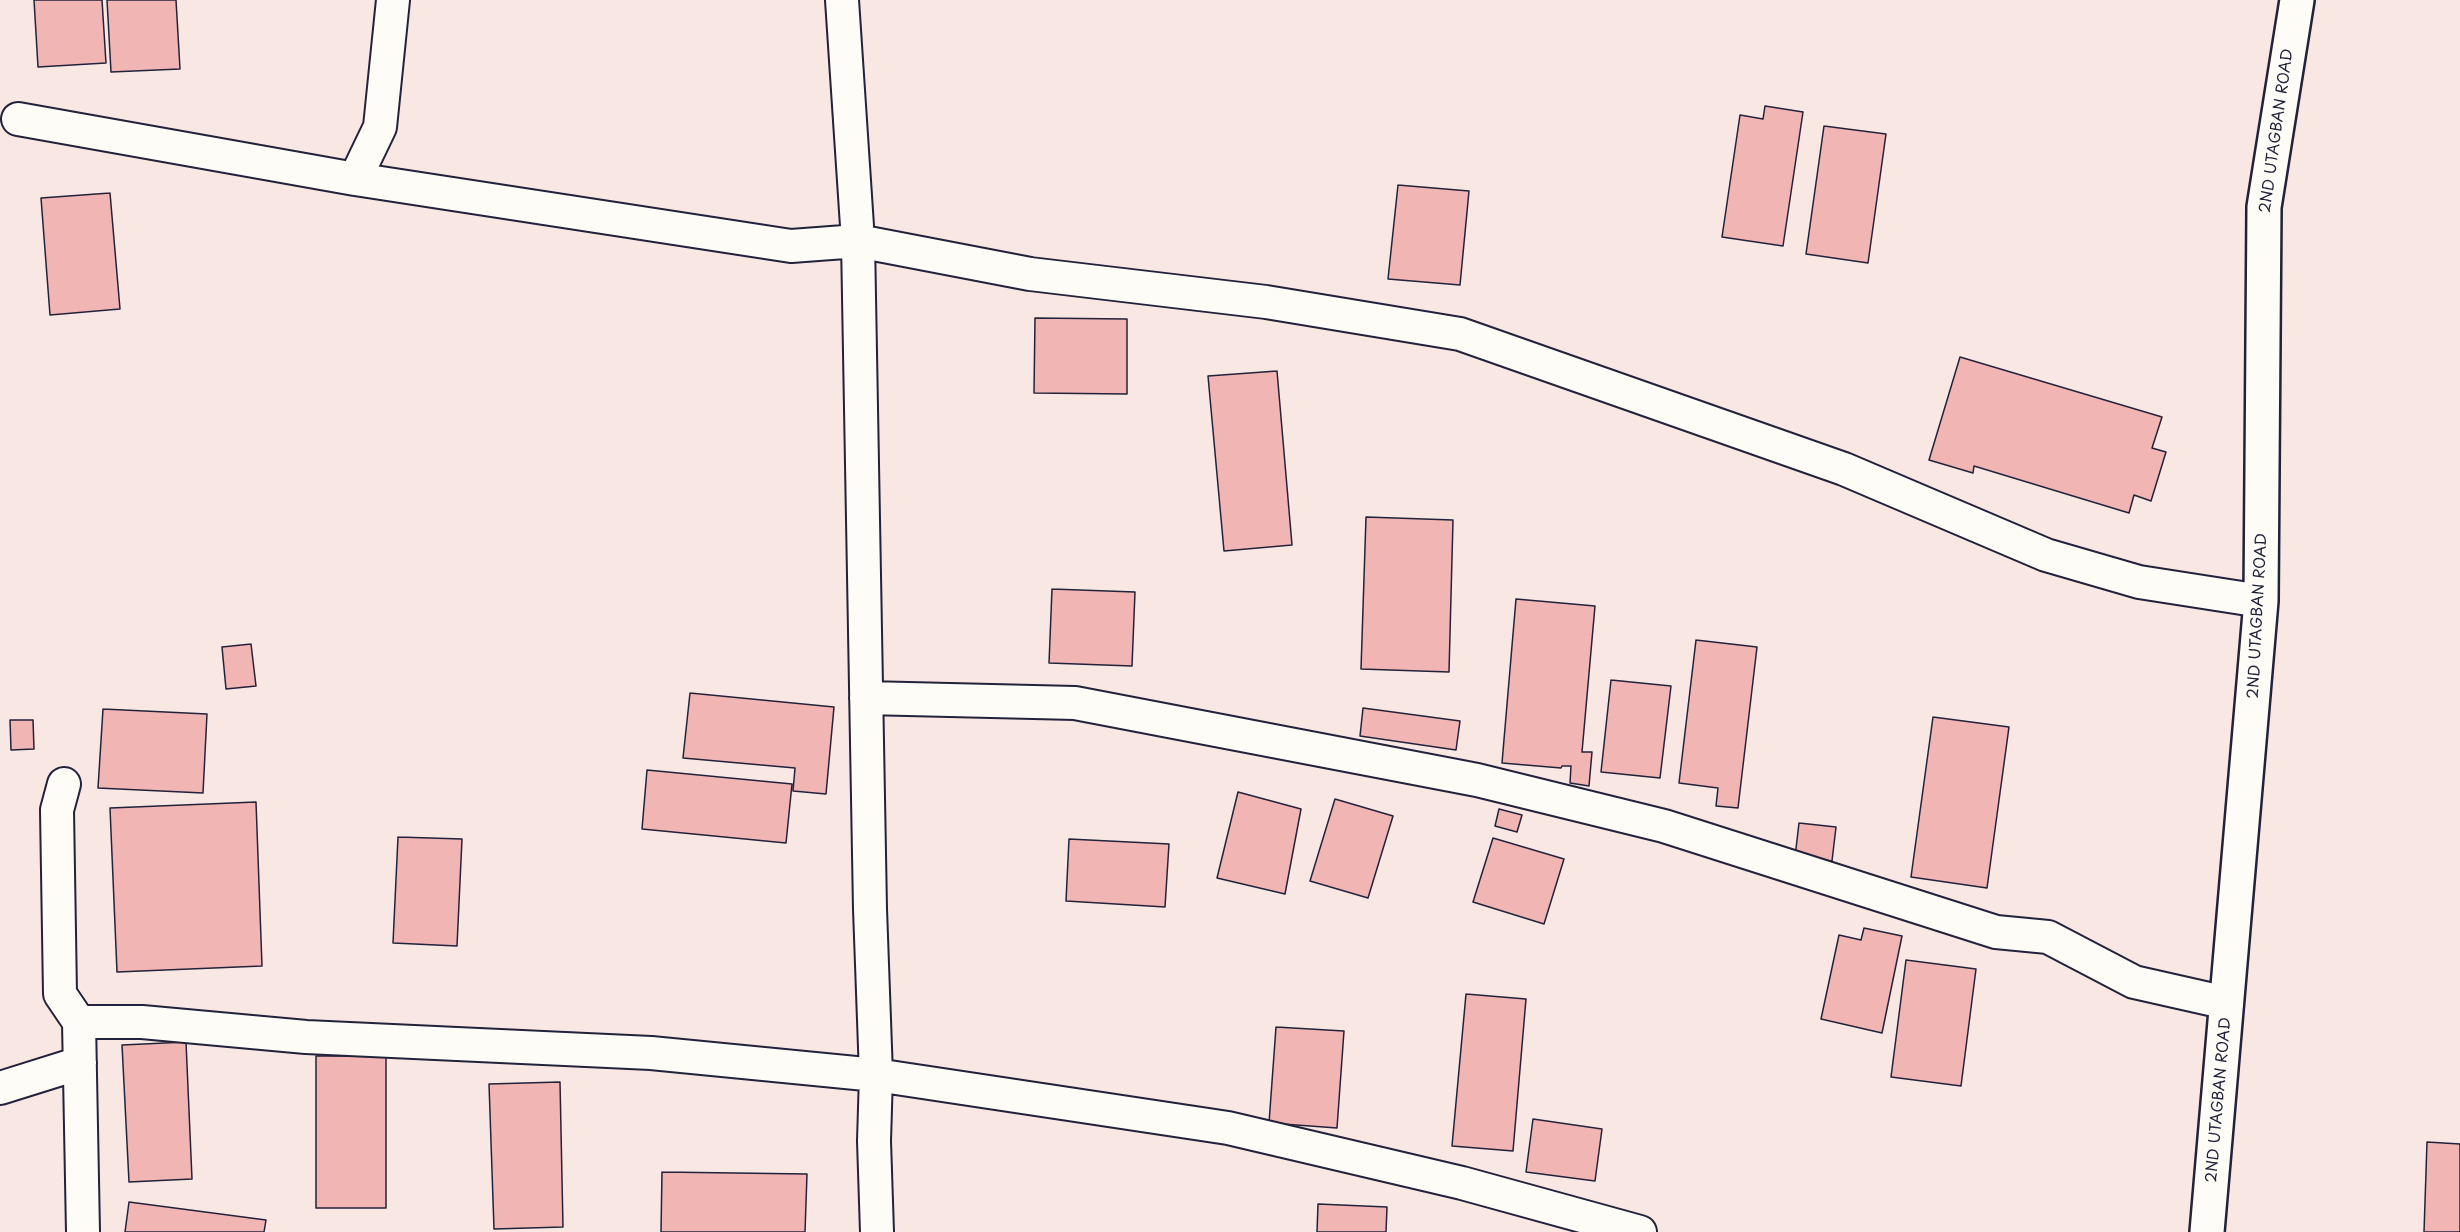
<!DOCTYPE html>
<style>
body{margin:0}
canvas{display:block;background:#f9e7e3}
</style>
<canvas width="2460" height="1232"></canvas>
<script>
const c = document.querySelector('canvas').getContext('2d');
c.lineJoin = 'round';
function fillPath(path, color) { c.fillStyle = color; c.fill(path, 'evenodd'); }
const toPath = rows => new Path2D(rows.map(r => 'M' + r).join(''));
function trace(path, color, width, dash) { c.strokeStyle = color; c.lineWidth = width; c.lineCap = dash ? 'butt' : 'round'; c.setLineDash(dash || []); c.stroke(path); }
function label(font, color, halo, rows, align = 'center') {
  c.font = font + ' "Playpen Sans",sans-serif'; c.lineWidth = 4.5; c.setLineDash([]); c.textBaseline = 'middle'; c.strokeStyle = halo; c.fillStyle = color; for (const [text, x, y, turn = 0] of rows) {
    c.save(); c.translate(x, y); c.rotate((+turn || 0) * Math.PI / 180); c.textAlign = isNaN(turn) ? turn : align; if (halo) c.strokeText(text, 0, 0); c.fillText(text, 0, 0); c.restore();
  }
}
const building = toPath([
 [34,0,102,0,106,63,38,67,34,0],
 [107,0,176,0,180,69,111,72,107,0],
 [1765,106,1803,112,1783,246,1722,237,1740,115,1763,119,1765,106],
 [1824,126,1886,134,1868,263,1806,254,1824,126],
 [1398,185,1469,191,1460,285,1388,279,1398,185],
 [110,193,120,309,50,315,41,198,110,193],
 [1035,318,1127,319,1127,394,1034,393,1035,318],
 [1960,357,2162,417,2152,448,2166,452,2151,501,2134,495,2129,513,1974,466,1973,473,1929,460,1960,357],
 [1277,371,1292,545,1224,551,1208,376,1277,371],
 [1366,517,1453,520,1449,672,1361,669,1366,517],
 [1052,589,1135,592,1132,666,1049,663,1052,589],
 [1516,599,1595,606,1582,752,1592,752,1589,786,1570,783,1571,766,1562,766,1561,768,1502,763,1516,599],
 [1696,640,1757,647,1738,808,1716,806,1718,788,1679,783,1696,640],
 [251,644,256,686,226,689,222,647,251,644],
 [1611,680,1671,686,1660,778,1601,772,1611,680],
 [690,693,834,707,826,794,793,791,795,768,683,758,690,693],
 [1363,708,1460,721,1456,750,1360,736,1363,708],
 [103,709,207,714,203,793,98,788,103,709],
 [1933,717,2009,727,1987,888,1911,877,1933,717],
 [10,720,33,720,34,749,11,750,10,720],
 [647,770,792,784,786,843,642,829,647,770],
 [1238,792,1301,809,1285,894,1217,878,1238,792],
 [1335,799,1393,816,1368,898,1310,881,1335,799],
 [256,802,262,966,117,972,110,808,256,802],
 [1499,809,1522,815,1517,832,1495,826,1499,809],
 [1799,823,1836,827,1832,861,1795,857,1799,823],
 [398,837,462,839,457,946,393,943,398,837],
 [1493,838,1564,859,1544,924,1473,902,1493,838],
 [1069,839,1169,844,1165,907,1066,901,1069,839],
 [1864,928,1902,936,1882,1033,1821,1019,1839,935,1861,940,1864,928],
 [1906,960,1976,969,1961,1086,1891,1077,1906,960],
 [1466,994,1526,999,1513,1151,1452,1146,1466,994],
 [1276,1027,1344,1031,1337,1128,1269,1123,1276,1027],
 [186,1042,192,1179,129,1182,122,1045,186,1042],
 [316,1056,386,1056,386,1208,316,1208,316,1056],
 [560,1082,563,1227,494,1229,489,1084,560,1082],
 [1533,1119,1602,1129,1595,1181,1526,1172,1533,1119],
 [2427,1142,2460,1144,2460,1232,2424,1232,2427,1142],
 [662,1172,807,1174,805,1232,661,1232,662,1172],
 [129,1202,266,1220,264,1232,125,1232,129,1202],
 [1318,1204,1387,1207,1386,1232,1317,1232,1318,1204]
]);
fillPath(building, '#f1b5b4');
trace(building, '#22223b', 1.5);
const minor = toPath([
 [842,0,858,241,870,909,876,1075,874,1141,877,1232],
 [18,119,355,179,791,246,858,241,1030,274,1266,302,1460,334,1844,469,2046,555,2139,582,2261,601],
 [355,179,380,127,393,0],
 [866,698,1075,703,1477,780,1664,826,1996,932,2048,937,2134,982,2227,1003],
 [64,784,57,810,60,994,79,1022,83,1232],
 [79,1022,142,1022,306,1037,651,1053,876,1075,1228,1128,1462,1183,1640,1232],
 [0,1088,80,1063]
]);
const tertiary = toPath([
 [2207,1232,2261,601,2264,207,2297,0]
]);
trace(minor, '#22223b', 36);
trace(tertiary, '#22223b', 38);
trace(minor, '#fdfcf7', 32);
trace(tertiary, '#fdfcf7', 33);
label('15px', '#22223b', '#fdfcf7', [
 ["2ND UTAGBAN ROAD",2277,131,-82],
 ["2ND UTAGBAN ROAD",2258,616,-87],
 ["2ND UTAGBAN ROAD",2219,1100,-85]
]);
</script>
